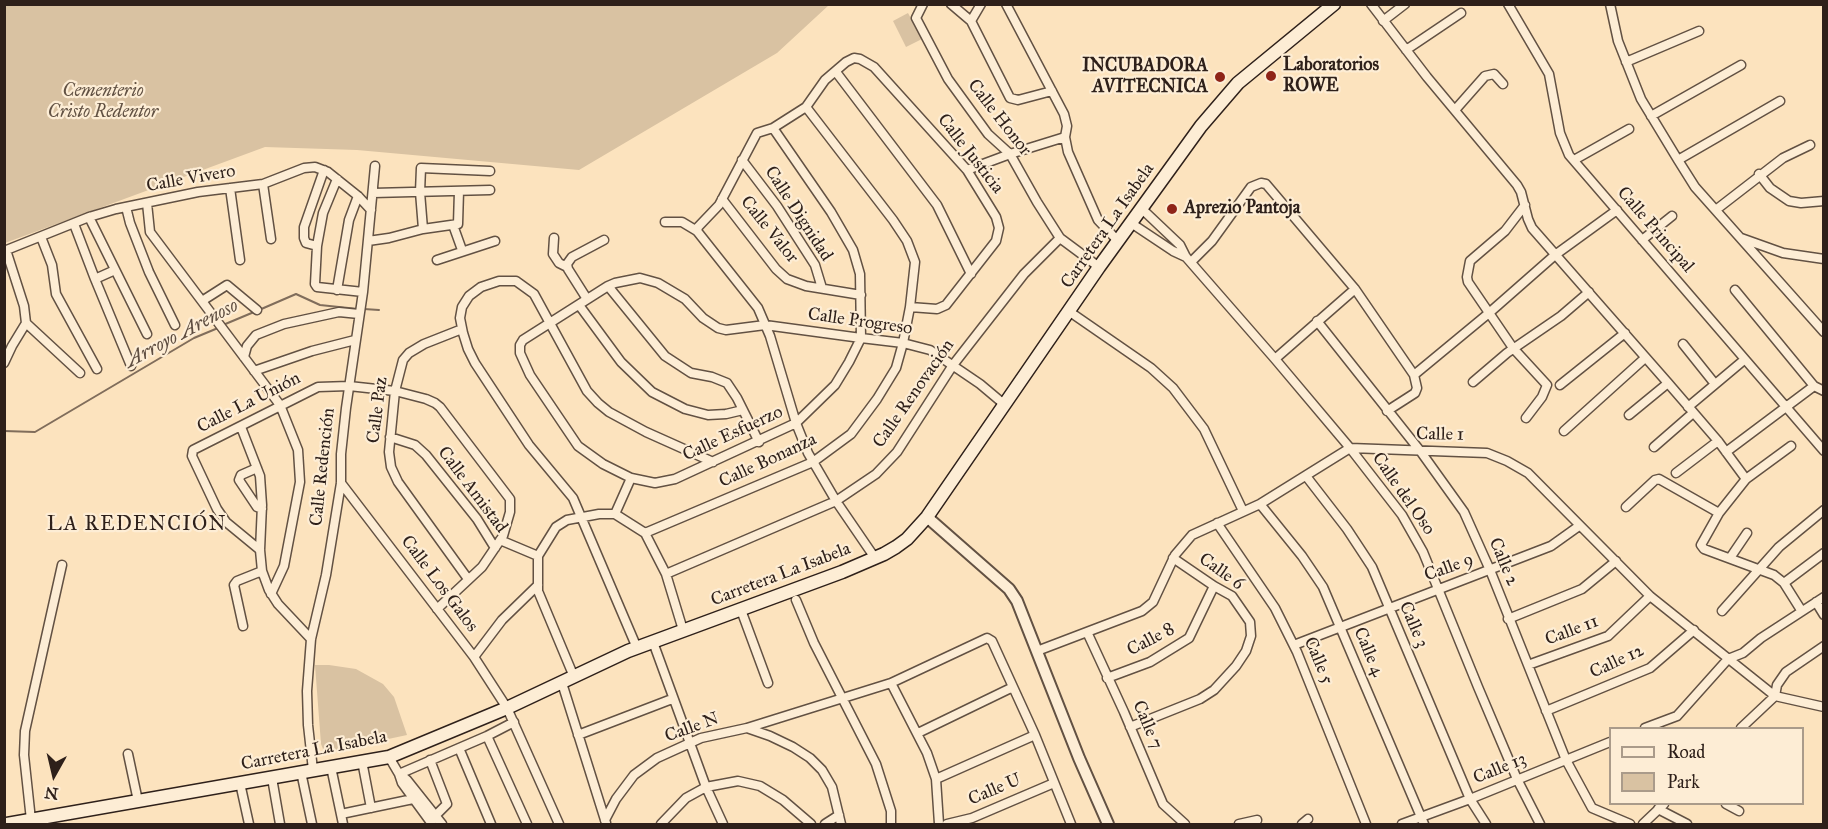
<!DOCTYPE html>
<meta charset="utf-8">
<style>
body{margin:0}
#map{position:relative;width:1828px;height:829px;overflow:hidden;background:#fce3be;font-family:"IM FELL Great Primer",serif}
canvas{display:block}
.frame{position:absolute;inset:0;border:6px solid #2e201a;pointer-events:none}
.legend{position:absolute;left:1609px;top:727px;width:195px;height:78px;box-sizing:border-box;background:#fdedd5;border:2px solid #aa9b8a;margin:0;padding:8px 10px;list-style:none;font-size:18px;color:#2e201a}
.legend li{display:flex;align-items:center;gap:12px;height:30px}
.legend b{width:30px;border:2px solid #aa9b8a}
.north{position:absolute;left:24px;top:745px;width:60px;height:60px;-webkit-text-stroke:4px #fdedd5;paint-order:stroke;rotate:188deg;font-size:16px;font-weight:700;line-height:24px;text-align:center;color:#2e201a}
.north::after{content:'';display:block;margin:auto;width:21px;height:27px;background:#2e201a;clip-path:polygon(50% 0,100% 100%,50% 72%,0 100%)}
</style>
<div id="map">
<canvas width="1828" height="829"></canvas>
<div class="frame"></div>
<ul class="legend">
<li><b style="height:8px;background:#fdedd5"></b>Road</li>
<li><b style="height:16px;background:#d9c2a2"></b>Park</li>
</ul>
<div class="north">N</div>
</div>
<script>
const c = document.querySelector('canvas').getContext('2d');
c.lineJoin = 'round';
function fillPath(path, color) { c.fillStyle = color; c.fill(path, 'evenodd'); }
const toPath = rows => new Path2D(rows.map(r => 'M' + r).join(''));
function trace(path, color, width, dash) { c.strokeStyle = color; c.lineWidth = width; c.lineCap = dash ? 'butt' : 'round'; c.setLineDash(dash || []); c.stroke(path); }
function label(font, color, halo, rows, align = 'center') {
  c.font = font + ' "IM FELL Great Primer",serif'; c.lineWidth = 4.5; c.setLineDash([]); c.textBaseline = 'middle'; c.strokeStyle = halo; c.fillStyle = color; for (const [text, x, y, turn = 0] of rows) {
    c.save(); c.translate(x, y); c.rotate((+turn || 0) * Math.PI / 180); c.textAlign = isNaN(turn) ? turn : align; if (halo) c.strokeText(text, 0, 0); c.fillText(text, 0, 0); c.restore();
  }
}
fillPath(toPath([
 [5,4,829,4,829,5,777,53,579,170,357,150,265,147,5,243],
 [908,13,922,39,906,47,893,21],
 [315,665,329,665,356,669,383,684,394,697,407,735,332,751,323,749,321,744]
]), '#d9c2a2');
trace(toPath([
 [364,309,379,310],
 [259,310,296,294,320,305,358,309],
 [223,325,254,312],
 [4,431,35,432,194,338,218,328]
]), '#806d5b', 2);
const minor = toPath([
 [923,4,916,18,948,79,988,134,1010,154,1037,202,1060,238,1099,267],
 [951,4,971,21,1010,98,1018,100,1052,91],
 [1006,4,1064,114,1067,126,1065,137,1068,152,1098,220,1118,241],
 [1371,4,1427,77,1517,185,1521,192,1528,219,1532,228,1668,383,1718,441,1746,479],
 [1508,4,1549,74,1560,133,1569,155,1824,451],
 [1610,4,1618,41,1641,99,1678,160,1695,187,1824,332],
 [971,21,981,4],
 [1383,21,1405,4],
 [1406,50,1461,13],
 [1626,62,1699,31],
 [836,72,937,205,971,274],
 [1455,110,1485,76,1494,74,1503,84],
 [1651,116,1741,65],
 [773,128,831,212,853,250,860,274,861,338,849,362,835,385,796,423,675,479,655,483,631,478,603,464,578,446,530,375,520,353,520,345,523,340,608,286,615,283,640,278,658,283,685,299,703,318,718,328,726,330,765,325,861,338,903,343,930,350,980,384,1005,405],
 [742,160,777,206,815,265,822,288],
 [1574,160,1629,129],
 [1678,160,1780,101],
 [967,170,1010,154,1065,137],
 [1759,174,1770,188,1789,201,1801,203,1824,201],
 [337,179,323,213,317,246,315,284,317,287,363,292],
 [263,184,271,239],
 [230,188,240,260],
 [373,193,490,190],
 [722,199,776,269,787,279,806,286,861,295],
 [147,203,150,232,280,405,298,450,300,482,284,566,271,594],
 [1525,205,1505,231,1470,261,1467,277,1468,282,1513,348,1547,385,1542,397,1526,418],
 [126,207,130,223,149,272,175,325],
 [1142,209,1180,245,1186,257,1275,359,1350,448,1402,515,1423,552,1478,687,1517,779,1540,824],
 [1717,209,1783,158,1810,145],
 [89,217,147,334],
 [665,222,682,222,697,231,758,308,770,336,796,423,808,453,836,501,875,558],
 [1131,223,1173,251,1186,257],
 [74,224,95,279,131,366],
 [453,225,462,250],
 [423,229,420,192,421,168,490,171],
 [697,231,698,227,719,205,757,133,773,128,806,107,825,80,846,62,854,58,860,59,874,67,967,170,996,217,999,228,996,241,946,305,937,309,910,307],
 [41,237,52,265,56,294,97,369],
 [554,238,553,254,559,263,567,267],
 [1741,238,1783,253,1824,259],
 [1642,240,1672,216],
 [368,241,389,238,423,229,458,224,459,191],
 [317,246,306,243,304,238,304,227,324,170],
 [4,251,89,217,116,209,198,192,263,184,304,168,315,167,328,172,358,196,371,210],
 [437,260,495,241],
 [1191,262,1212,241,1251,187,1261,183,1266,184,1355,289,1414,375,1417,388,1415,393,1387,411],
 [95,279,115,270],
 [608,286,665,356,691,373,712,377,727,383,737,398,759,442],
 [337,290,349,220,358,196],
 [1735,290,1814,386,1824,391],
 [587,299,568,269,567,264,572,257,604,240],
 [202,301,227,285,257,310],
 [579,305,621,362,652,392,685,409,708,415,726,414,743,410],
 [1070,312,1151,368,1173,388,1204,429,1243,511],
 [1317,321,1421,452,1464,512,1490,570,1566,760,1592,808,1630,824],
 [26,323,80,373],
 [462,329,424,344,409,353,403,360,395,391,389,452,391,467,398,482,468,579],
 [1683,344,1715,384],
 [244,357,247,346,256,335,284,324,339,312,359,314],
 [1275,359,1355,289],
 [4,363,12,346,26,323,24,306,6,250],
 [254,371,312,351,355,340],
 [1414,375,1489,313,1555,255,1617,210],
 [1473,382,1507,353,1561,316,1589,292],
 [1560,385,1625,333],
 [1688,407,1744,360],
 [1629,415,1668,383],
 [241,427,260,476,262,505,260,550,262,571,269,590,278,604,311,639],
 [1564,431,1645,358],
 [390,437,415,445,426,455,477,519,495,548],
 [1791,446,1746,479,1719,513,1701,545,1704,549,1774,575,1784,583,1801,610],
 [1654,447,1693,413],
 [1726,452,1814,386],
 [257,468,241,475,239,480,257,507,262,509],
 [1676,473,1718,441],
 [1306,476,1347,529,1372,567,1470,799,1486,824],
 [341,483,474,657,507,708,559,824],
 [1260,504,1302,556,1323,587,1424,824],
 [1626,507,1655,480,1659,479,1719,513],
 [615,514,631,478],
 [1217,523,1275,608,1297,652,1366,824],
 [645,533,813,462,851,434,877,399,896,368,903,343,910,307,915,262,907,241,893,220,806,107],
 [500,540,538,556],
 [260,550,226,522,217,509,192,456,193,450,318,387,349,386,395,391,426,399,435,403,440,407,510,499,510,512,503,536,482,567,437,609],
 [1730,558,1747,533],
 [666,574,836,501,876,474,897,452,953,365,1024,274,1060,238],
 [1784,583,1824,553],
 [796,600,814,643,876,764,891,811,891,824],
 [1816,602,1824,615],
 [741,610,768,683],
 [1722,611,1779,547,1824,510],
 [1508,619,1582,589,1616,561],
 [243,626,234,585,237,581,262,571],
 [1087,632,1124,712,1163,804,1185,824],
 [653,642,706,787,723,824],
 [1294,645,1551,546,1579,526],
 [637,648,573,498,529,445,475,363,468,349,463,333,460,318,462,307,469,296,481,287,499,281,516,281,534,294,587,391,598,403,609,412,646,432,713,462],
 [1037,651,1142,611,1153,602,1175,555,1192,535,1260,504,1350,448,1487,453,1507,461,1528,473,1650,596,1775,696,1824,707],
 [474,657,502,620,538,585],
 [1528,665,1608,636,1650,596],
 [574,677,538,591,538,556,556,527,567,520,599,514,615,514,645,533,666,574,683,630],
 [1107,678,1150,662,1189,638,1214,586],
 [562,683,606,823],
 [891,683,927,753,936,779,939,824],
 [1546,711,1650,668,1694,630],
 [1130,727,1200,699,1214,690,1236,666,1246,651,1251,636,1250,622,1232,596,1214,586,1173,558],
 [747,728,891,683,987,638,992,641,1035,735,1071,824],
 [1645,728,1677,716,1728,659,1743,653,1761,638,1824,597],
 [1741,728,1775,696,1777,685,1786,672,1824,646],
 [918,733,1013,687],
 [578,735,672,699],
 [487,736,527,824],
 [459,748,491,824],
 [128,754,138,801],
 [389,757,399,774,402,783,432,824],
 [430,760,447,804,435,816],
 [362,761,371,808],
 [331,767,343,824],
 [313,770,308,725,307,691,311,639,326,575,341,483,341,454,346,408,363,292,375,166],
 [301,772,312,824],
 [399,774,487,736,514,722],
 [400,774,407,780,442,824],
 [272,778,280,824],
 [936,779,1035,735],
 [240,783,249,824],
 [1726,804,1739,811],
 [1658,809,1687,824],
 [341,814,413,799],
 [31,820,24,755,25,731,62,565],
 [605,820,616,799,634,775,657,758,701,738,747,728,770,736,793,747,810,758,822,770,832,787,841,824],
 [661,824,686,798,706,787,738,781,760,786,783,800,811,824],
 [825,824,839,815],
 [947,824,972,818,1054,783],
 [1239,824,1257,820],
 [1302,824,1308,819],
 [1402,824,1470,799,1610,742],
 [1643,824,1664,804]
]);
const tertiary = toPath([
 [927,517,1009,589,1017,601,1079,758,1108,824]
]);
const secondary = toPath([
 [7,824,389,757,507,708,628,651,842,572,884,554,896,547,907,539,927,517,1099,267,1201,126,1238,83,1334,4]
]);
trace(minor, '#625143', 11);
trace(tertiary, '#625143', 14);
trace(secondary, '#2e201a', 15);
trace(minor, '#fdedd5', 8);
trace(tertiary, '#fdedd5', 10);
trace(secondary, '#fdedd5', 12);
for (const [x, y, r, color] of [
 [1271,76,6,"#8f2418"],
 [1220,77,6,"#8f2418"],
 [1172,209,6,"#8f2418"]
]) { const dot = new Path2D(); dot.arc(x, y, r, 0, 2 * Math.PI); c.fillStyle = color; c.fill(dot); trace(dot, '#fdedd5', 2); }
label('bold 18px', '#2e201a', '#fdedd5', [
 ["Laboratorios",1283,66],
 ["ROWE",1283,87],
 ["INCUBADORA",1208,67,"right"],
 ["AVITECNICA",1208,88,"right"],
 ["Aprezio Pantoja",1184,209]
], 'left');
label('italic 18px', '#615143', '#fdedd5', [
 ["Cementerio",103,92],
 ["Cristo Redentor",103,113]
]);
label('18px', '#2e201a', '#fdedd5', [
 ["Calle Honor",999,118,52],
 ["Calle Justicia",970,154,52],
 ["Calle Vivero",191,179,-10],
 ["Calle Dignidad",798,214,57],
 ["Carretera La Isabela",1108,226,-55],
 ["Calle Valor",769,230,51],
 ["Calle Principal",1655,230,49],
 ["Calle Progreso",860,322,8],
 ["Calle Renovación",914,394,-55],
 ["Calle La Unión",249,403,-27],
 ["Calle Paz",378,410,-83],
 ["Calle Esfuerzo",733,434,-25],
 ["Calle 1",1440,435,1],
 ["Calle Bonanza",768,461,-25],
 ["Calle Redención",323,467,-84],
 ["Calle Amistad",472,490,53],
 ["Calle del Oso",1403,494,55],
 ["Calle 2",1503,562,67],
 ["Calle 9",1449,568,-20],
 ["Calle 6",1221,572,35],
 ["Carretera La Isabela",781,575,-21],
 ["Calle Los Galos",439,584,53],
 ["Calle 3",1413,625,67],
 ["Calle 11",1572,631,-21],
 ["Calle 8",1151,640,-28],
 ["Calle 4",1368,652,67],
 ["Calle 5",1318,661,67],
 ["Calle 12",1617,662,-25],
 ["Calle 7",1147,725,67],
 ["Calle N",692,728,-20],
 ["Carretera La Isabela",314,751,-11],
 ["Calle 13",1500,769,-22],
 ["Calle U",995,790,-23]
]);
label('italic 20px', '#5e4d40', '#fdedd5', [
 ["Arroyo Arenoso",182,334,-28]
]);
c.letterSpacing = '1.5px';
label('20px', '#2e201a', '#fdedd5', [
 ["LA REDENCIÓN",137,525]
]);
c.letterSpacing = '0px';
</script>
